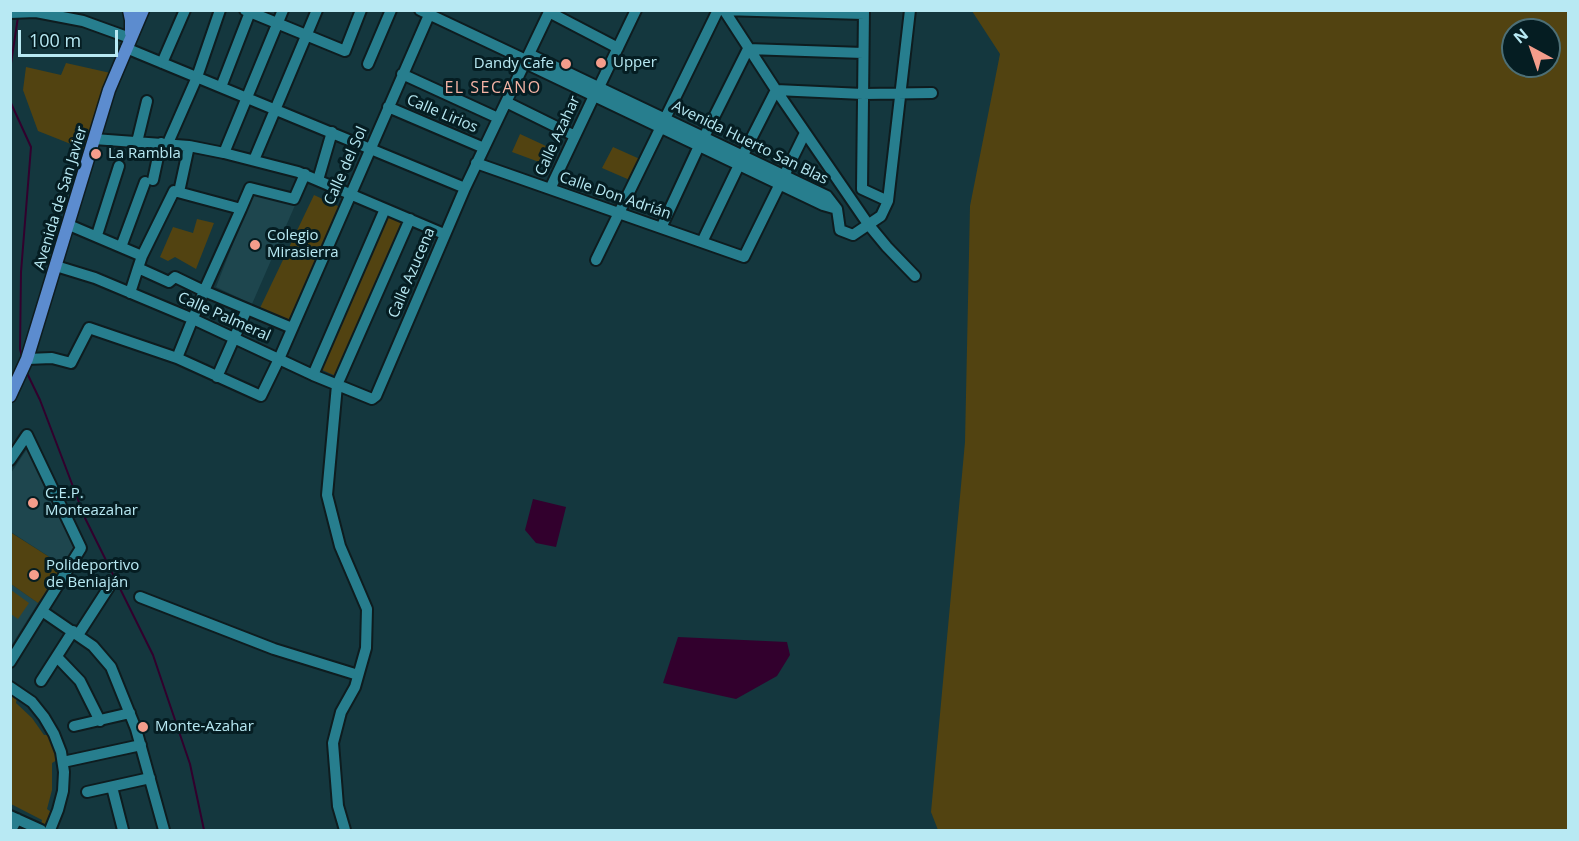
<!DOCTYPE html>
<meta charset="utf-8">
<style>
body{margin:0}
#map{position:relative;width:1579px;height:841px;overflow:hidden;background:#14373e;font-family:"Open Sans",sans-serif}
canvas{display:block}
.frame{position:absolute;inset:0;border:12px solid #b8e9f3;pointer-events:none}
.north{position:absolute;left:1501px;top:18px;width:60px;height:60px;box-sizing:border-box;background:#051d22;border:2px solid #4d6f76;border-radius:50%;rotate:320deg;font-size:16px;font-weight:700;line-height:24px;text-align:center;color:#b8e9f3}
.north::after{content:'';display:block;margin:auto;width:21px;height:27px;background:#f49d8b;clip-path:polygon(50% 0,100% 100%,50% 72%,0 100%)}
.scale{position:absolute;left:18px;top:30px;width:100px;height:27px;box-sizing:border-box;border:3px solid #b8e9f3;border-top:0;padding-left:8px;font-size:18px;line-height:21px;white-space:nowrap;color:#b8e9f3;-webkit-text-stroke:4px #051d22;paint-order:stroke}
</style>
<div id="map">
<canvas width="1579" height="841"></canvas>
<div class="frame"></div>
<div class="north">N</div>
<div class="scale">100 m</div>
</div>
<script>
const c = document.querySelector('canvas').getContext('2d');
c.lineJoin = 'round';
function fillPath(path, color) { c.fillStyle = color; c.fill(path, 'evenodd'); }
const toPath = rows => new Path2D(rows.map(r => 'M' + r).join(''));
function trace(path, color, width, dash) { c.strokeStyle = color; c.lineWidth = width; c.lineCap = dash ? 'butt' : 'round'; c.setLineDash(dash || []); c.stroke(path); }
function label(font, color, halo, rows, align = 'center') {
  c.font = font + ' "Open Sans",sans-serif'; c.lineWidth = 6; c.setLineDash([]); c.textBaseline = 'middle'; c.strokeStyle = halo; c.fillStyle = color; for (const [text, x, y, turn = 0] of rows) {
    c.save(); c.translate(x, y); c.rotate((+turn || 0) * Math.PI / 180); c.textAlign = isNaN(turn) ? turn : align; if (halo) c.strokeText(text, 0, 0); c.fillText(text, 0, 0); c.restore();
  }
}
fillPath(toPath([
 [253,193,296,203,252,304,216,287],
 [27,449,77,546,65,567,11,532,11,473],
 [11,584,38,603,11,646]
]), '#1e464e');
fillPath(toPath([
 [972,11,1568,11,1568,830,938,830,931,812,965,442,970,206,1000,54],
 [1513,30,1549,30,1549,66,1513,66],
 [66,63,115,74,91,152,38,131,23,90,26,67,61,75],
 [520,134,546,146,539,162,512,152],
 [613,147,642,160,632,181,602,168],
 [314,195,342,208,288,321,260,308],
 [389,212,407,220,338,377,320,369],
 [197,219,214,223,196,269,175,257,168,261,160,257,173,227,193,233],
 [10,532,65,567,38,603,11,584],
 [11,590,29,603,18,619,11,614],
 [10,693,17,697,16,703,32,718,44,735,49,735,56,753,57,760,52,763,52,790,47,809,51,812,45,827,41,825,42,820,11,804]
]), '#524311');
fillPath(toPath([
 [533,499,566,507,556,547,536,543,525,530],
 [678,637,787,642,790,655,777,676,736,699,663,683]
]), '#32002d');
trace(toPath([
 [10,70,18,17],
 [10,101,31,147,21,272,20,349,22,357],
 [26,371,40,400,85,518,153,655,190,764,204,830]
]), '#32002d', 2);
const minor = toPath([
 [245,10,345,51,361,10],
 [420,10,526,60],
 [722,10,864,14],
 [724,10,776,90,868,224,887,247,915,276],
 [864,10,862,189,888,201],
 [549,12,618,48],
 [10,13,36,12,83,21,130,38],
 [126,48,465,188],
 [529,54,827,196,837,209,840,230,853,235,881,216,888,201,910,10],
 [162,63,185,10],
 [525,63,823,205,837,209],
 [368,64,391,10],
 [402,74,498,118],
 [221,87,250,12],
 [599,87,636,10],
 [506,102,575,136],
 [388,107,484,148],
 [704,137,748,49,863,53],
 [94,139,189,146,224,153,298,172,444,234],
 [137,142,147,101],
 [168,143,197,77,220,10],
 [224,153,283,10],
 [743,155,776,90,863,94,932,93],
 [254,160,317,10],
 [476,163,744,257,805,133],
 [153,180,161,143],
 [318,180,332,132],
 [550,189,594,96],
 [179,192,189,146],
 [241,209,204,291,292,328],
 [69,225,142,256,138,268,169,282,175,277,204,291,177,358],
 [661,228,699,146],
 [97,235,119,166],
 [702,242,739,165],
 [121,247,145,182],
 [142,256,174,191,241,209,250,188,294,199,305,174],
 [596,260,718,10],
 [56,266,95,278,193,319,313,375,372,399,376,396,465,188,550,10],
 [130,293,138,268],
 [27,359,52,358,71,363,89,328,177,358,261,396,279,359,429,15],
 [313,375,385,209],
 [217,377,247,309],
 [10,460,27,435,81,548,10,662],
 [140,597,274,649,358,675],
 [42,611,93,646,111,667,136,729,164,830],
 [78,635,109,587],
 [57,657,80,681,100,721],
 [41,681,73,631],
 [10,687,32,702,44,717,54,734,61,752,64,772,63,791,58,810,50,830],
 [74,726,130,713],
 [63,762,141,745],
 [112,787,123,830],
 [87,792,150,778],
 [10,816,41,830],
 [11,830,17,819],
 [345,830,338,806,333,743,341,712,355,687,366,648,367,609,340,546,327,495,337,385,410,219]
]);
const major = toPath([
 [129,10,131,20,131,33],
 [10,396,27,359,109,90,143,10]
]);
trace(minor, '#0e1c1f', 14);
trace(major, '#0e1c1f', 15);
trace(minor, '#277e8e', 10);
trace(major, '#5c8ccf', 12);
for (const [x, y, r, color] of [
 [601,63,6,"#f49d8b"],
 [566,64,6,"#f49d8b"],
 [96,154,6,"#f49d8b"],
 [255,245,6,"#f49d8b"],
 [33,503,6,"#f49d8b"],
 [34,575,6,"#f49d8b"],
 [143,727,6,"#f49d8b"]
]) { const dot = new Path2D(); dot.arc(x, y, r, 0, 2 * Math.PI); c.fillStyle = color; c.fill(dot); trace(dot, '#051d22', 2); }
label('15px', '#b8e9f3', '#051d22', [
 ["Upper",613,63],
 ["Dandy Cafe",554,64,"right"],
 ["La Rambla",108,154],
 ["Colegio",267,236],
 ["Mirasierra",267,253],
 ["C.E.P.",45,494],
 ["Monteazahar",45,511],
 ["Polideportivo",46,566],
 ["de Beniaján",46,583],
 ["Monte-Azahar",155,727]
], 'left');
label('15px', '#b8e9f3', '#051d22', [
 ["Calle Lirios",442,114,23],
 ["Calle Azahar",558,136,-65],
 ["Avenida Huerto San Blas",750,143,26],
 ["Calle del Sol",346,166,-66],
 ["Calle Don Adrián",615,196,19],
 ["Avenida de San Javier",61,198,-73],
 ["Calle Azucena",412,273,-67],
 ["Calle Palmeral",224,317,24]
]);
c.letterSpacing = '1.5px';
label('16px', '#f6b4a6', '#051d22', [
 ["EL SECANO",493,88]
]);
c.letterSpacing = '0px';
</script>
